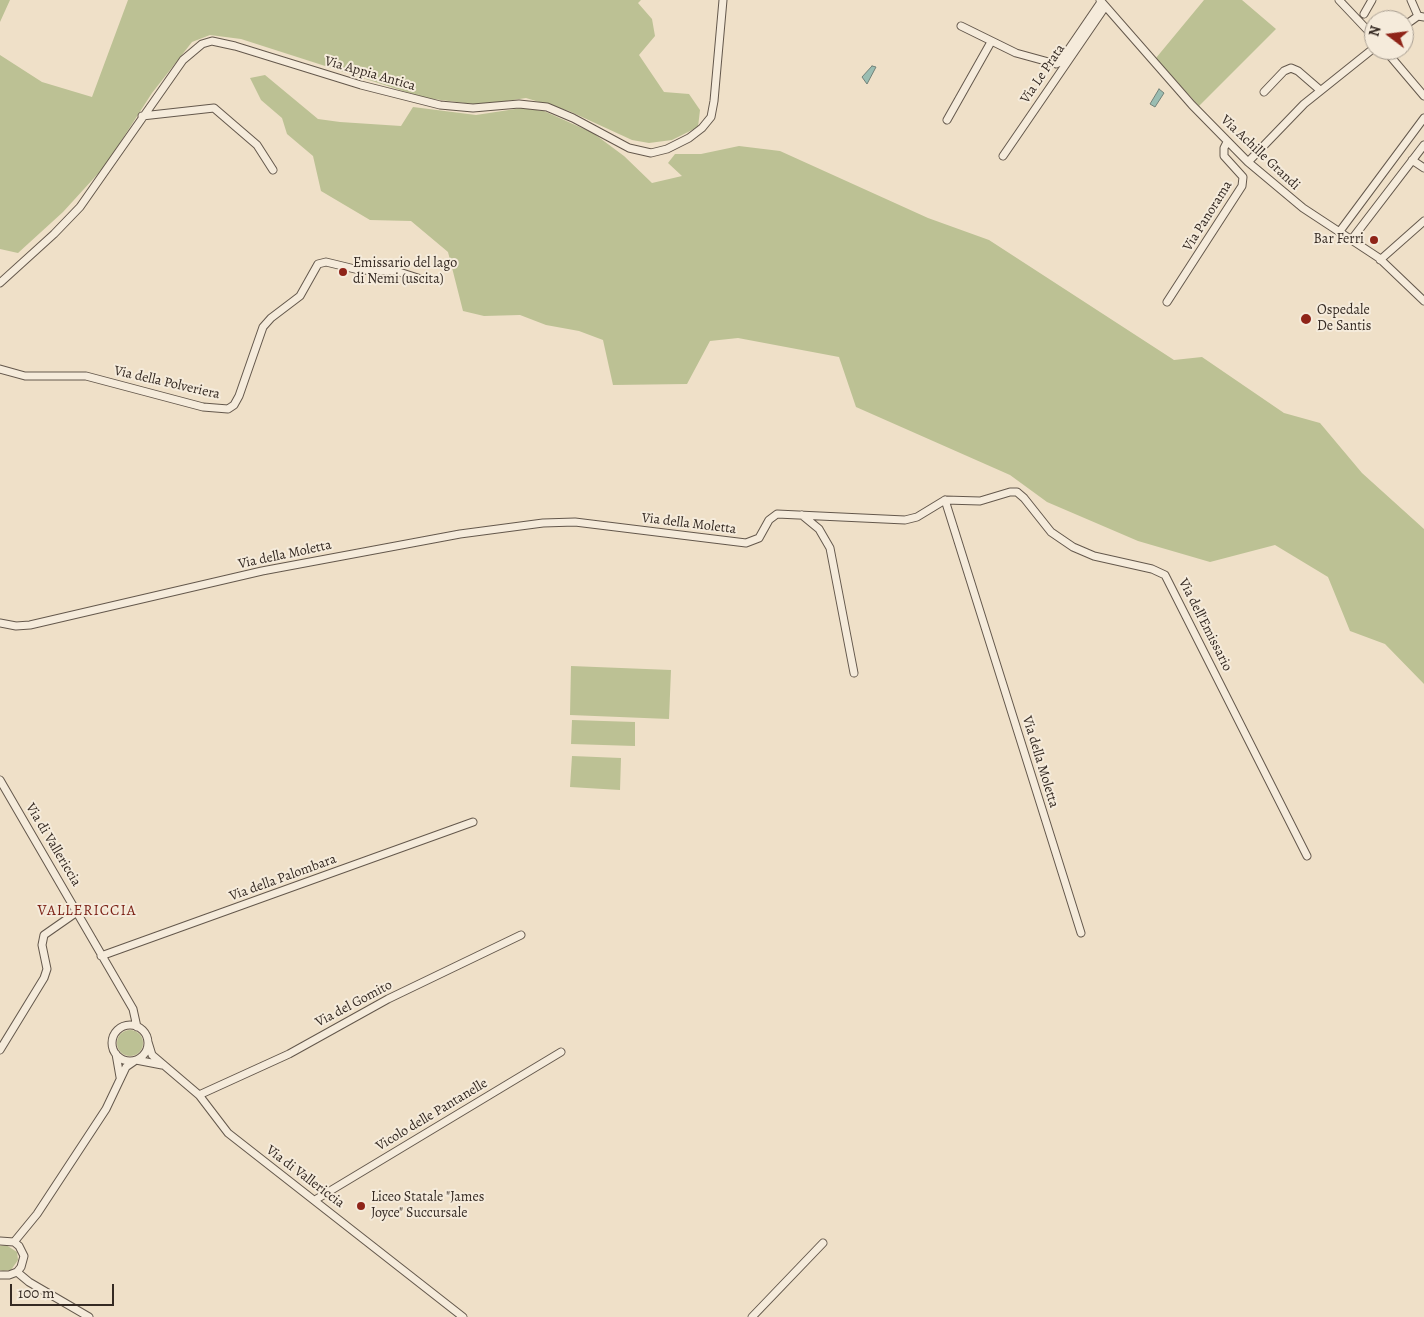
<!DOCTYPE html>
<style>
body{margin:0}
#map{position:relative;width:1424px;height:1317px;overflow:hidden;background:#efe0c8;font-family:Alegreya,serif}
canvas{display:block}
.north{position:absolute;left:1364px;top:10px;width:50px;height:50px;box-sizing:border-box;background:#f5ebdb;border:1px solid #a89e91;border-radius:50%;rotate:285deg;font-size:14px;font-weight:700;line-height:20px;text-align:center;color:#352a23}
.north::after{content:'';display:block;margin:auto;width:18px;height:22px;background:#8f2418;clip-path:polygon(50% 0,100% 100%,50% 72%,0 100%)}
.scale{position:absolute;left:10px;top:1284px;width:104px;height:22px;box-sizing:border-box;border:2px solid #352a23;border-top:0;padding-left:6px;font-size:15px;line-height:18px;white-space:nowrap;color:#352a23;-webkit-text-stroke:4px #f5ebdb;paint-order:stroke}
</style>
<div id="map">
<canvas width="1424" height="1317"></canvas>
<div class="north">N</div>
<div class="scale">100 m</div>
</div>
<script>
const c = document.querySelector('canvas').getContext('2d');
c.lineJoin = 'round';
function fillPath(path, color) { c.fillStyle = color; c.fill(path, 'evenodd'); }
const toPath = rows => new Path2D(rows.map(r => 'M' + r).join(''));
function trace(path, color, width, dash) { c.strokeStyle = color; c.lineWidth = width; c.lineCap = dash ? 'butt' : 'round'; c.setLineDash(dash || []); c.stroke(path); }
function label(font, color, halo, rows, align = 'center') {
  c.font = font + ' Alegreya,serif'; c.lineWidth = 4; c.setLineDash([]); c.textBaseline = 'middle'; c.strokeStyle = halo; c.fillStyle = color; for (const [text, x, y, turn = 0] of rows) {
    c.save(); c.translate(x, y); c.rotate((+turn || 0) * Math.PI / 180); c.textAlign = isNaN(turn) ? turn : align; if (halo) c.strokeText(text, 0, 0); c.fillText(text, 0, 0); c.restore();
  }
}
fillPath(toPath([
 [0,0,10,0,0,22],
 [128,0,641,0,638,3,652,19,655,36,639,55,664,92,689,94,700,110,698,127,672,140,649,143,632,140,569,111,526,98,481,105,425,98,241,39,210,35,192,42,152,93,105,166,63,212,18,253,0,249,0,55,42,82,92,97],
 [1204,0,1242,0,1276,29,1199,106,1156,58],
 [265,75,318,119,340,122,401,126,413,107,476,115,522,108,544,111,593,133,624,156,652,183,682,176,668,163,675,154,701,154,739,146,780,151,928,218,989,240,1174,360,1202,357,1284,413,1320,423,1362,473,1424,529,1424,684,1385,644,1350,631,1328,577,1275,545,1210,562,1138,541,1047,502,1010,475,856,407,839,357,738,338,710,341,687,384,613,385,603,340,579,331,546,325,520,315,484,316,463,311,448,252,411,221,370,220,321,191,313,156,287,134,282,118,261,100,250,78],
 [571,666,671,670,669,719,570,715],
 [572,720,635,722,635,746,571,744],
 [572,756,621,758,620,790,570,787],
 '117 1043a13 13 0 1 1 26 0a13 13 0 1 1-26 0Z',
 [6,1245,17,1252,18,1260,11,1270,3,1271,0,1270,0,1246]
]), '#bcc194');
const water = toPath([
 [872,66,876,67,867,84,862,77,872,66],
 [1159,89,1164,93,1155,107,1150,104,1159,89]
]);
fillPath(water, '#9abdb2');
trace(water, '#728279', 1);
const minor = toPath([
 [1100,0,1192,105,1248,162,1303,208,1379,258,1424,301],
 [1339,0,1374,37],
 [1411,0,1418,16],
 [1364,14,1372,0],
 [961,26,1016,53,1056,64,1060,62,1101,2],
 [1404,26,1418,16,1424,17],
 [1385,50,1424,96],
 [1264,92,1284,71,1291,68,1298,71,1320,90],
 [142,116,214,108,257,145,273,170],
 [947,120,991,42],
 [1003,156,1105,7],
 [1412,160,1424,168],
 [1248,162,1304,104,1374,48],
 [1340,231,1424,118],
 [1352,239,1424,145],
 [1380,260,1424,221],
 [0,283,54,234,80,207,183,60,202,44,212,41,235,46,361,85,440,105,473,108,519,104,547,107,573,118,629,148,651,153,667,149,689,138,702,128,711,117,714,101,723,0],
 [1167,302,1242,186,1243,177,1224,156,1224,148,1227,142],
 [0,369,25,376,86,376,203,407,228,409,234,405,239,396,263,327,271,318,300,296,318,264,326,262,359,270,396,271,421,279],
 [945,500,980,501,1010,492,1017,492,1024,498,1051,532,1073,547,1094,556,1152,569,1165,575,1307,856],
 [802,515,819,529,830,548,854,673],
 [0,623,16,626,30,625,262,571,460,534,543,523,575,522,746,543,759,538,769,520,777,514,905,520,917,517,945,500,1081,933],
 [0,780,133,1009,137,1027],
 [101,956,473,822],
 '112 1043a18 18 0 1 1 36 0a18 18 0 1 1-36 0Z',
 [148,1042,152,1055,199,1095,228,1133,463,1317],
 [0,1050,44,978,47,969,42,945,44,935,77,912],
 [116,1054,120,1077],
 [199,1095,289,1054,388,999,521,935],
 [315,1200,561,1052],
 [0,1241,14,1242,19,1246,24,1256,21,1267,17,1272,9,1275,0,1275],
 [14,1242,37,1214,106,1109,126,1067,136,1060,162,1065],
 [17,1272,29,1282,89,1317],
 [752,1317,823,1243]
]);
trace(minor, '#64584c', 9);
trace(minor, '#f5ebdb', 7);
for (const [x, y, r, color] of [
 [1374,240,5,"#8f2418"],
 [343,272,5,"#8f2418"],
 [1306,319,6,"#8f2418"],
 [361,1206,5,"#8f2418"]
]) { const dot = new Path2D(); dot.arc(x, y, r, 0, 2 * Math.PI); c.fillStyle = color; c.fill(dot); trace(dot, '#f5ebdb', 2); }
label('14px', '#352a23', '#f5ebdb', [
 ["Via Appia Antica",370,74,16],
 ["Via Le Prata",1043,74,-56],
 ["Via Achille Grandi",1260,153,43],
 ["Via Panorama",1208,216,-58],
 ["Via della Polveriera",167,383,13],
 ["Via della Moletta",689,524,7],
 ["Via della Moletta",285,555,-12],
 ["Via dell'Emissario",1205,625,63],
 ["Via della Moletta",1040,762,73],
 ["Via di Vallericcia",53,845,59],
 ["Via della Palombara",283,878,-20],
 ["Via del Gomito",354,1004,-28],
 ["Vicolo delle Pantanelle",432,1115,-31],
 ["Via di Vallericcia",305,1177,37]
]);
label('14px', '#352a23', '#f5ebdb', [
 ["Bar Ferri",1364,240,"right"],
 ["Emissario del lago",353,264],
 ["di Nemi (uscita)",353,280],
 ["Ospedale",1317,311],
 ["De Santis",1317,327],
 ["Liceo Statale \"James",371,1198],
 ["Joyce\" Succursale",371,1214]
], 'left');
c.letterSpacing = '1px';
label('15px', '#7a1f14', '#f5ebdb', [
 ["VALLERICCIA",87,911]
]);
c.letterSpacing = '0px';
</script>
